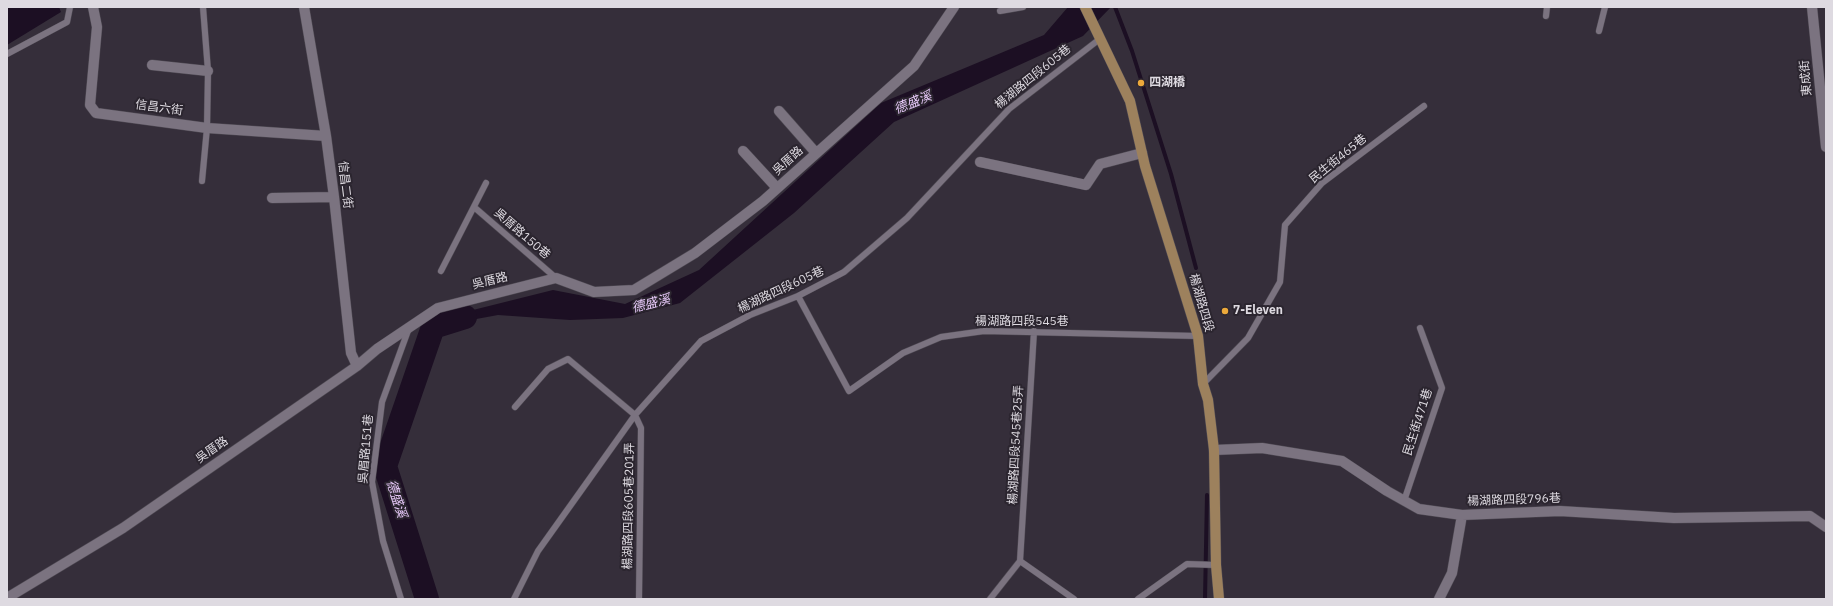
<!DOCTYPE html>
<meta charset="utf-8">
<style>
body{margin:0}
#map{position:relative;width:1833px;height:606px;overflow:hidden;background:#352e3a;font-family:"IBM Plex Sans",sans-serif}
canvas{display:block}
.frame{position:absolute;inset:0;border:8px solid #dedae1;pointer-events:none}
</style>
<div id="map">
<canvas width="1833" height="606"></canvas>
<div class="frame"></div>
</div>
<script>
const c = document.querySelector('canvas').getContext('2d');
c.lineJoin = 'round';
function fillPath(path, color) { c.fillStyle = color; c.fill(path, 'evenodd'); }
const toPath = rows => new Path2D(rows.map(r => 'M' + r).join(''));
function trace(path, color, width, dash) { c.strokeStyle = color; c.lineWidth = width; c.lineCap = dash ? 'butt' : 'round'; c.setLineDash(dash || []); c.stroke(path); }
function label(font, color, halo, rows, align = 'center') {
  c.font = font + ' "IBM Plex Sans","Noto Sans TC",sans-serif'; c.lineWidth = 4; c.setLineDash([]); c.textBaseline = 'middle'; c.strokeStyle = halo; c.fillStyle = color; for (const [text, x, y, turn = 0] of rows) {
    c.save(); c.translate(x, y); c.rotate((+turn || 0) * Math.PI / 180); c.textAlign = isNaN(turn) ? turn : align; if (halo) c.strokeText(text, 0, 0); c.fillText(text, 0, 0); c.restore();
  }
}
fillPath(toPath([
 [7,7,59,7,61,12,7,45],
 [1068,7,1111,7,1083,36,894,122,794,213,680,303,623,318,570,320,498,315,433,327,437,319,553,290,625,304,699,270,881,103,1044,35]
]), '#1c0f23');
trace(toPath([
 [1115,7,1132,51,1171,174,1196,268],
 [1205,599,1207,495]
]), '#1c0f23', 4);
trace(toPath([
 [427,599,385,466,433,327,465,317]
]), '#1c0f23', 24);
const lane = toPath([
 [1000,11,1023,7],
 [1546,16,1547,7],
 [1599,31,1605,7],
 [7,54,67,22,70,7],
 [202,181,207,128,208,71,203,7],
 [474,207,556,278],
 [441,271,486,183],
 [798,296,849,391,903,353,941,337,984,331,1198,336],
 [1203,384,1248,338,1280,282,1285,225,1322,183,1424,106],
 [515,407,548,369,568,359,635,415,641,428,639,599],
 [1404,501,1442,388,1420,328],
 [1020,561,1034,331],
 [1020,561,1074,599],
 [401,599,383,541,372,482,382,402,409,328],
 [514,599,538,551,635,415,701,341,750,315,798,296,844,272,907,218,1009,109,1101,38],
 [990,599,1020,561],
 [1138,599,1187,564,1216,565]
]);
const street = toPath([
 [93,7,97,27,90,105,96,113,207,128,326,136],
 [304,7,326,136,334,197,351,353,357,366],
 [1812,7,1826,147],
 [152,65,208,71],
 [779,111,816,153],
 [743,151,777,188],
 [980,162,1086,185,1100,164,1142,153],
 [272,198,334,197],
 [1214,450,1262,448,1342,461,1387,491,1419,509,1462,515,1560,511,1674,518,1810,516,1826,527],
 [7,598,123,528,357,366,377,349,438,308,556,278,594,292,634,290,695,253,763,201,914,66,954,7],
 [1439,599,1452,573,1462,515]
]);
const secondary = toPath([
 [1085,7,1130,101,1145,166,1198,336,1203,384,1208,400,1214,450,1216,565,1219,599]
]);
trace(lane, '#4f4a53', 7);
trace(street, '#4f4a53', 11);
trace(secondary, '#4f4a53', 11);
trace(lane, '#7b7380', 6);
trace(street, '#7b7380', 10);
trace(secondary, '#9d815d', 10);
for (const [x, y, r, color] of [
 [1141,83,4,"#eca93b"],
 [1225,311,4,"#eca93b"]
]) { const dot = new Path2D(); dot.arc(x, y, r, 0, 2 * Math.PI); c.fillStyle = color; c.fill(dot); trace(dot, '#2b252f', 1.5); }
label('12px', '#dedae1', '#2b252f', [
 ["楊湖路四段605巷",1033,77,-39],
 ["東成街",1806,78,-95],
 ["信昌六街",159,108,8],
 ["民生街465巷",1338,159,-39],
 ["吳厝路",788,161,-42],
 ["信昌二街",345,185,83],
 ["吳厝路150巷",522,234,41],
 ["吳厝路",490,281,-14],
 ["楊湖路四段605巷",781,290,-25],
 ["楊湖路四段",1201,303,74],
 ["楊湖路四段545巷",1022,322],
 ["民生街471巷",1418,422,-72],
 ["楊湖路四段545巷25弄",1016,445,-87],
 ["吳眉路151巷",366,449,-85],
 ["吳厝路",212,450,-35],
 ["楊湖路四段796巷",1514,500,-2],
 ["楊湖路四段605巷201弄",629,506,-89]
]);
label('bold 12px', '#dedae1', '#2b252f', [
 ["四湖橋",1149,83],
 ["7-Eleven",1233,311]
], 'left');
label('italic 13px', '#e7c9f9', '#2b252f', [
 ["德盛溪",913,103,-22],
 ["德盛溪",651,304,-14],
 ["德盛溪",396,499,72]
]);
</script>
